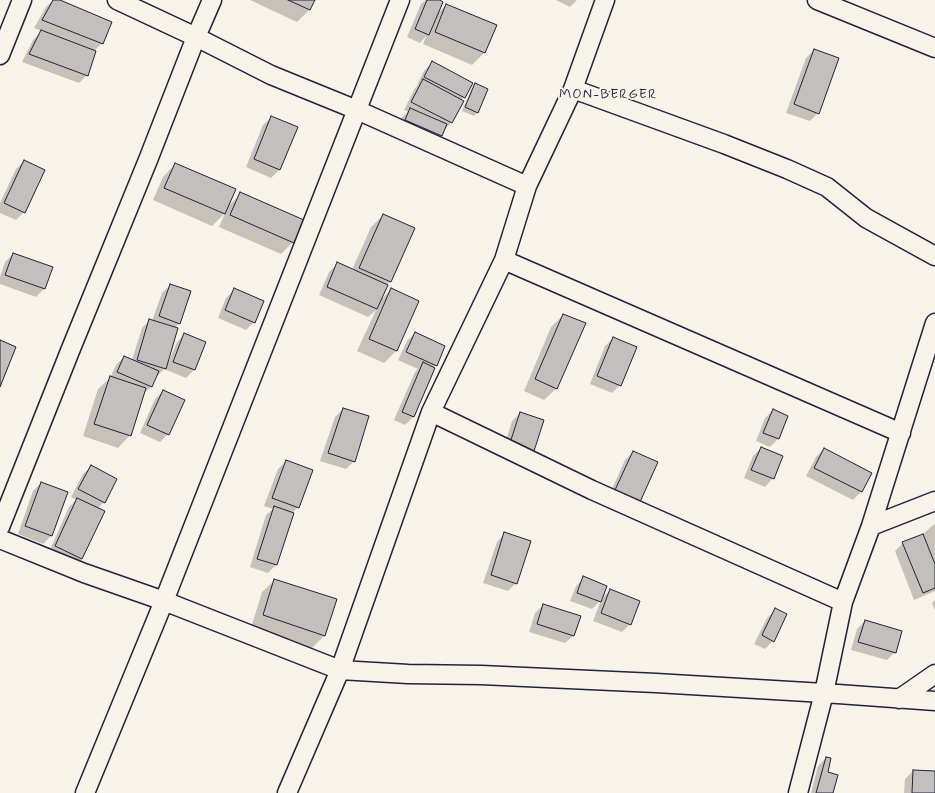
<!DOCTYPE html>
<style>
body{margin:0}
canvas{display:block;background:#f7f3e8}
</style>
<canvas width="935" height="793"></canvas>
<script>
const c = document.querySelector('canvas').getContext('2d');
c.lineJoin = 'round';
function fillPath(path, color) { c.fillStyle = color; c.fill(path, 'evenodd'); }
const toPath = rows => new Path2D(rows.map(r => 'M' + r).join(''));
function trace(path, color, width, dash) { c.strokeStyle = color; c.lineWidth = width; c.lineCap = dash ? 'butt' : 'round'; c.setLineDash(dash || []); c.stroke(path); }
function label(font, color, halo, rows, align = 'center') {
  c.font = font + ' Mynerve,sans-serif'; c.lineWidth = 4; c.setLineDash([]); c.textBaseline = 'middle'; c.strokeStyle = halo; c.fillStyle = color; for (const [text, x, y, turn = 0] of rows) {
    c.save(); c.translate(x, y); c.rotate((+turn || 0) * Math.PI / 180); c.textAlign = isNaN(turn) ? turn : align; if (halo) c.strokeText(text, 0, 0); c.fillText(text, 0, 0); c.restore();
  }
}
fillPath(toPath([
 [53,0,57,0,102,43,94,51,87,75,79,83,22,62,33,40,42,31,34,28,46,7],
 [250,0,314,0,309,10,297,22],
 [426,0,437,0,437,14,446,5,495,26,484,53,472,65,423,44,426,36,420,43,407,37,421,4],
 [556,0,577,0,570,7],
 [814,50,818,113,810,121,786,113,806,58],
 [432,63,464,97,461,100,462,101,451,123,444,130,441,135,433,144,398,128,402,117,408,112,404,110,415,88,418,85,417,85,424,71],
 [475,84,478,112,474,116,462,111,472,88],
 [272,117,279,170,271,178,246,167,263,125],
 [24,161,24,212,16,220,0,213,0,203,16,169],
 [175,164,227,207,241,194,293,242,281,254,219,227,225,213,212,226,153,200,163,177],
 [383,215,390,282,387,285,380,301,391,289,418,301,396,351,384,363,357,351,376,310,368,317,319,295,329,272,337,264,352,270,371,227],
 [13,254,51,268,44,289,36,297,0,284,0,277,5,262],
 [170,285,179,323,175,328,167,362,168,363,177,342,185,334,205,343,194,370,186,378,164,369,157,376,156,376,151,387,143,394,130,435,118,448,83,436,98,389,110,378,116,365,124,357,132,360,142,328,150,320,152,321,162,293],
 [234,290,254,322,246,330,218,318,226,298],
 [563,315,557,388,544,400,524,391,551,327],
 [415,333,436,365,433,368,434,368,413,417,405,425,394,420,415,372,418,369,398,360,407,341],
 [613,338,620,385,612,393,590,384,605,346],
 [163,391,168,434,160,442,140,433,155,399],
 [343,409,354,461,346,469,320,461,335,417],
 [773,410,787,416,778,439,770,447,756,441,765,418],
 [520,413,533,450,525,458,503,451,512,421],
 [761,448,773,478,765,487,744,478,753,456],
 [824,449,861,492,853,500,806,476,816,457],
 [633,452,640,501,608,498,625,460],
 [286,461,298,507,292,513,276,565,268,573,250,567,266,515,273,509,264,506,278,469],
 [91,466,104,502,97,509,82,559,74,567,48,554,69,507,76,500,71,497,83,474],
 [41,483,51,536,43,544,18,534,33,491],
 [935,524,935,591,914,600,895,551,903,543,922,535,932,526],
 [505,533,516,583,508,591,483,583,497,542],
 [584,578,601,599,610,590,630,624,622,632,593,621,601,600,592,609,570,601,576,586],
 [275,580,325,635,312,648,251,628,262,592],
 [935,600,935,610,932,603],
 [543,605,574,635,565,643,529,632,535,613],
 [775,610,773,641,765,649,754,644,767,618],
 [865,621,895,652,887,660,851,650,857,629],
 [826,758,827,773,832,793,811,793,818,766],
 [913,771,935,772,935,793,904,793,905,779]
]), '#0003');
const building = toPath([
 [53,0,60,0,112,22,103,44,42,20,53,0],
 [288,0,315,0,310,10,288,0],
 [427,0,440,0,443,2,429,35,415,29,427,0],
 [446,4,497,25,485,53,435,32,446,4],
 [41,30,96,51,88,76,29,54,41,30],
 [814,49,839,58,819,114,794,104,814,49],
 [432,61,473,83,465,98,424,77,432,61],
 [423,79,464,101,452,123,411,102,423,79],
 [475,83,488,89,478,113,465,107,475,83],
 [410,108,447,124,442,136,405,120,410,108],
 [271,116,298,127,280,170,254,159,271,116],
 [24,160,45,170,25,213,4,203,24,160],
 [175,163,236,189,225,214,164,188,175,163],
 [240,192,304,220,294,243,230,215,240,192],
 [383,214,415,228,391,282,359,268,383,214],
 [13,253,53,267,45,289,5,275,13,253],
 [337,262,388,285,377,309,327,287,337,262],
 [170,284,191,291,180,324,159,316,170,284],
 [234,288,264,301,255,323,225,310,234,288],
 [391,288,419,301,397,351,369,339,391,288],
 [563,314,586,323,557,389,535,379,563,314],
 [149,319,178,328,166,369,137,360,149,319],
 [415,332,445,346,437,366,406,352,415,332],
 [184,333,206,342,195,370,173,362,184,333],
 [613,337,637,347,621,386,597,376,613,337],
 [0,340,16,347,0,387,0,340],
 [124,356,159,371,152,387,117,372,124,356],
 [423,362,435,368,414,417,402,412,423,362],
 [110,376,146,388,131,436,94,424,110,376],
 [163,390,185,400,169,435,147,425,163,390],
 [343,408,369,416,355,462,328,453,343,408],
 [773,409,788,416,779,439,763,433,773,409],
 [520,412,544,420,534,451,510,443,520,412],
 [761,447,783,456,774,479,751,470,761,447],
 [824,448,872,473,862,492,814,468,824,448],
 [633,451,658,462,640,502,615,490,633,451],
 [286,460,313,470,299,508,272,498,286,460],
 [91,465,117,479,105,503,78,489,91,465],
 [41,482,68,492,52,536,25,526,41,482],
 [77,498,105,511,82,559,55,546,77,498],
 [274,506,294,513,277,565,257,559,274,506],
 [504,532,531,541,517,584,491,575,504,532],
 [923,534,935,564,935,588,923,593,902,542,923,534],
 [583,576,607,586,601,602,577,593,583,576],
 [274,579,337,599,325,636,263,615,274,579],
 [610,589,640,601,631,625,601,613,610,589],
 [543,604,581,616,574,636,537,624,543,604],
 [775,608,787,614,774,642,762,635,775,608],
 [865,620,902,631,896,653,858,642,865,620],
 [826,757,831,758,828,772,838,775,833,793,816,793,826,757],
 [913,770,935,771,935,793,912,793,913,770]
]);
fillPath(building, '#c2bfbd');
trace(building, '#22223b', 1);
const street = toPath([
 [117,0,196,37,271,75,357,110,527,186],
 [817,0,935,48],
 [0,55,22,0],
 [573,89,724,144,787,169,827,187,866,218,935,256],
 [504,260,901,433],
 [431,412,592,490,843,602],
 [871,526,935,501],
 [0,527,70,351,148,160,196,37,212,0],
 [0,539,84,573,164,601,340,670,408,674,481,675,656,683,824,693,935,701],
 [899,699,935,674],
 [85,793,164,601,400,0],
 [287,793,340,670,431,412,504,260,527,186,573,89,605,0],
 [798,793,824,693,843,602,871,526,935,323]
]);
trace(street, '#22223b', 21);
trace(street, '#f7f3e8', 18);
c.letterSpacing = '1px';
label('14px', '#22223b', '#f7f3e8', [
 ["MON-BERGER",608,95]
]);
c.letterSpacing = '0px';
</script>
